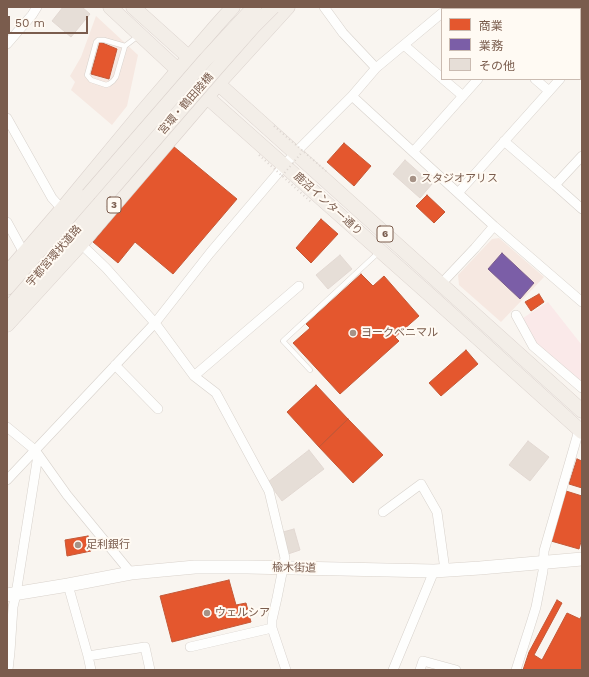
<!DOCTYPE html>
<meta charset="utf-8">
<style>
body{margin:0}
#map{position:relative;width:589px;height:677px;overflow:hidden;background:#f9f5f0;font-family:"Work Sans","Noto Sans JP",sans-serif}
canvas{display:block}
.frame{position:absolute;inset:0;border:8px solid #7a5c4d;pointer-events:none}
.legend{position:absolute;left:441px;top:8px;width:140px;height:72px;box-sizing:border-box;background:#fffaf3;border:1px solid #cabbb1;margin:0;padding:5px 7px;list-style:none;font-size:12px;color:#7a5c4d}
.legend li{display:flex;align-items:center;gap:8px;height:20px}
.legend b{width:20px;border:1px solid #cabbb1}
.scale{position:absolute;left:8px;top:16px;width:80px;height:18px;box-sizing:border-box;border:2px solid #7a5c4d;border-top:0;padding-left:5px;font-size:12px;line-height:14px;white-space:nowrap;color:#7a5c4d;-webkit-text-stroke:3px #fffaf3;paint-order:stroke}
</style>
<div id="map">
<canvas width="589" height="677"></canvas>
<div class="frame"></div>
<ul class="legend">
<li><b style="height:11px;background:#e4572e"></b>商業</li>
<li><b style="height:11px;background:#7b5ea7"></b>業務</li>
<li><b style="height:11px;background:#e6ded7"></b>その他</li>
</ul>
<div class="scale">50 m</div>
</div>
<script>
const c = document.querySelector('canvas').getContext('2d');
c.lineJoin = 'round';
function fillPath(path, color) { c.fillStyle = color; c.fill(path, 'evenodd'); }
const toPath = rows => new Path2D(rows.map(r => 'M' + r).join(''));
function trace(path, color, width, dash) { c.strokeStyle = color; c.lineWidth = width; c.lineCap = dash ? 'butt' : 'round'; c.setLineDash(dash || []); c.stroke(path); }
function label(font, color, halo, rows, align = 'center') {
  c.font = font + ' "Work Sans","Noto Sans JP",sans-serif'; c.lineWidth = 4; c.setLineDash([]); c.textBaseline = 'middle'; c.strokeStyle = halo; c.fillStyle = color; for (const [text, x, y, turn = 0] of rows) {
    c.save(); c.translate(x, y); c.rotate((+turn || 0) * Math.PI / 180); c.textAlign = isNaN(turn) ? turn : align; if (halo) c.strokeText(text, 0, 0); c.fillText(text, 0, 0); c.restore();
  }
}
fillPath(toPath([
 [96,16,138,55,127,106,112,125,71,90,75,82,70,76,81,57],
 [499,238,544,277,501,322,459,285,458,275,492,239]
]), '#f6e8e1');
fillPath(toPath([
 [548,302,581,344,582,344,582,383,535,343,523,318]
]), '#fae9e9');
const shops = toPath([
 [100,42,117,49,109,79,91,74,100,42],
 [344,143,371,166,354,186,327,162,344,143],
 [173,146,237,199,173,274,135,242,118,263,93,242,173,146],
 [427,195,445,212,434,223,416,206,427,195],
 [321,219,338,234,311,263,296,248,321,219],
 [361,274,373,286,384,276,419,316,395,337,399,341,340,394,293,343,310,328,306,324,361,274],
 [539,294,544,302,531,311,525,302,539,294],
 [466,350,478,364,441,396,429,383,466,350],
 [316,385,348,419,319,447,287,412,316,385],
 [348,419,383,455,353,483,319,447,348,419],
 [577,459,582,461,582,488,569,484,577,459],
 [566,491,582,496,582,538,579,549,551,541,566,491],
 [88,536,91,551,67,556,65,540,88,536],
 [229,580,236,605,246,603,251,622,172,642,160,596,229,580],
 [557,600,562,603,534,655,542,660,567,613,580,619,582,615,582,670,523,670,529,652,557,600]
]);
fillPath(shops, '#e4572e');
trace(shops, '#c45837', 1);
const offices = toPath([
 [502,253,534,283,520,299,488,269,502,253]
]);
fillPath(offices, '#7b5ea7');
trace(offices, '#7b5d8c', 1);
const building = toPath([
 [63,7,82,7,90,14,71,37,52,21,63,7],
 [405,160,432,184,420,198,393,174,405,160],
 [340,255,352,269,328,289,316,275,340,255],
 [528,441,549,457,530,481,509,465,528,441],
 [309,450,324,469,282,501,268,482,309,450],
 [294,529,300,550,288,554,283,532,294,529]
]);
fillPath(building, '#e6ded7');
trace(building, '#e2d8d2', 1);
const lane = toPath([
 [125,46,104,40,98,40,96,42,87,75,91,80,106,85,109,84,113,81,116,77,125,46,138,36],
 [310,370,283,341,379,252]
]);
const street = toPath([
 [324,7,343,33,376,68],
 [539,7,541,9],
 [447,9,449,7],
 [7,44,32,15,37,7],
 [404,45,442,78],
 [580,46,582,48],
 [580,57,582,55],
 [443,79,463,96],
 [535,79,549,91],
 [352,96,494,226,582,302],
 [7,118,52,198,62,209],
 [504,141,555,185,582,156],
 [413,152,478,79],
 [555,185,582,209],
 [458,193,560,79],
 [7,222,24,253],
 [81,244,106,268,155,323,194,376,216,393,269,491,285,558,277,598,272,620,272,628,286,670],
 [441,284,475,248,494,226],
 [516,315,533,346,582,388],
 [115,365,158,409],
 [194,376,299,286],
 [7,427,35,450,67,495,131,573],
 [7,480,155,323,210,253,295,153,352,96,376,68,442,13],
 [383,512,421,484,437,512,445,570],
 [68,585,88,656,91,670],
 [190,647,272,628],
 [88,656,145,647,150,670],
 [8,670,10,652,13,607,16,594,38,455],
 [393,670,434,571],
 [420,670,423,661,456,670],
 [516,670,532,620,536,607,543,571,544,551,579,430]
]);
const secondary = toPath([
 [7,595,68,585,131,573,195,567,247,567,434,571,480,568,582,559]
]);
const primary = toPath([
 [110,7,207,97,431,296,582,432],
 [133,7,582,411],
 [7,273,62,209,143,111,216,26,233,7],
 [7,288,88,195],
 [7,310,101,202],
 [7,325,81,244,218,84,288,7]
]);
trace(lane, '#d7d1cb', 5.5);
trace(street, '#d7d1cb', 10);
trace(secondary, '#d9d2cb', 14);
trace(primary, '#dad1cc', 15);
trace(lane, '#fefefd', 4.5);
trace(street, '#fefefd', 9);
trace(secondary, '#fefefd', 13);
trace(primary, '#f3eee8', 14);
const primaryBridge = toPath([
 [88,195,206,59,254,7],
 [101,202,216,69,253,27,273,7]
]);
trace(primaryBridge, '#dad1cc', 15, []);
trace(toPath([
 [274,126,326,171],
 [259,155,311,202],
 [282,176,303,151]
]), '#dcd5d0', 2, [1, 3]);
trace(primaryBridge, '#f3eee8', 14);
for (const [x, y, r, color] of [
 [413,179,4,"#a69286"],
 [353,333,4,"#a69286"],
 [78,545,4,"#a69286"],
 [207,613,4,"#a69286"]
]) { const dot = new Path2D(); dot.arc(x, y, r, 0, 2 * Math.PI); c.fillStyle = color; c.fill(dot); trace(dot, '#fffaf3', 1.5); }
for (const [x, y, w] of [
 [114,205,14],
 [385,234,16]
]) { const box = new Path2D(); box.roundRect(x - w / 2, y - 8, w, 16, 3); c.fillStyle = '#fffaf3'; c.fill(box); trace(box, '#7a5c4d', 1); }
label('bold 10px', '#7a5c4d', null, [
 ["3",114,205],
 ["6",385,234]
]);
label('11px', '#7a5c4d', '#fffaf3', [
 ["宮環・鶴田陸橋",186,104,-49],
 ["鹿沼インター通り",328,204,42],
 ["宇都宮環状道路",54,256,-49],
 ["楡木街道",294,568,1]
]);
label('11px', '#7a5c4d', '#fffaf3', [
 ["スタジオアリス",421,179],
 ["ヨークベニマル",361,333],
 ["足利銀行",86,545],
 ["ウェルシア",215,613]
], 'left');
</script>
